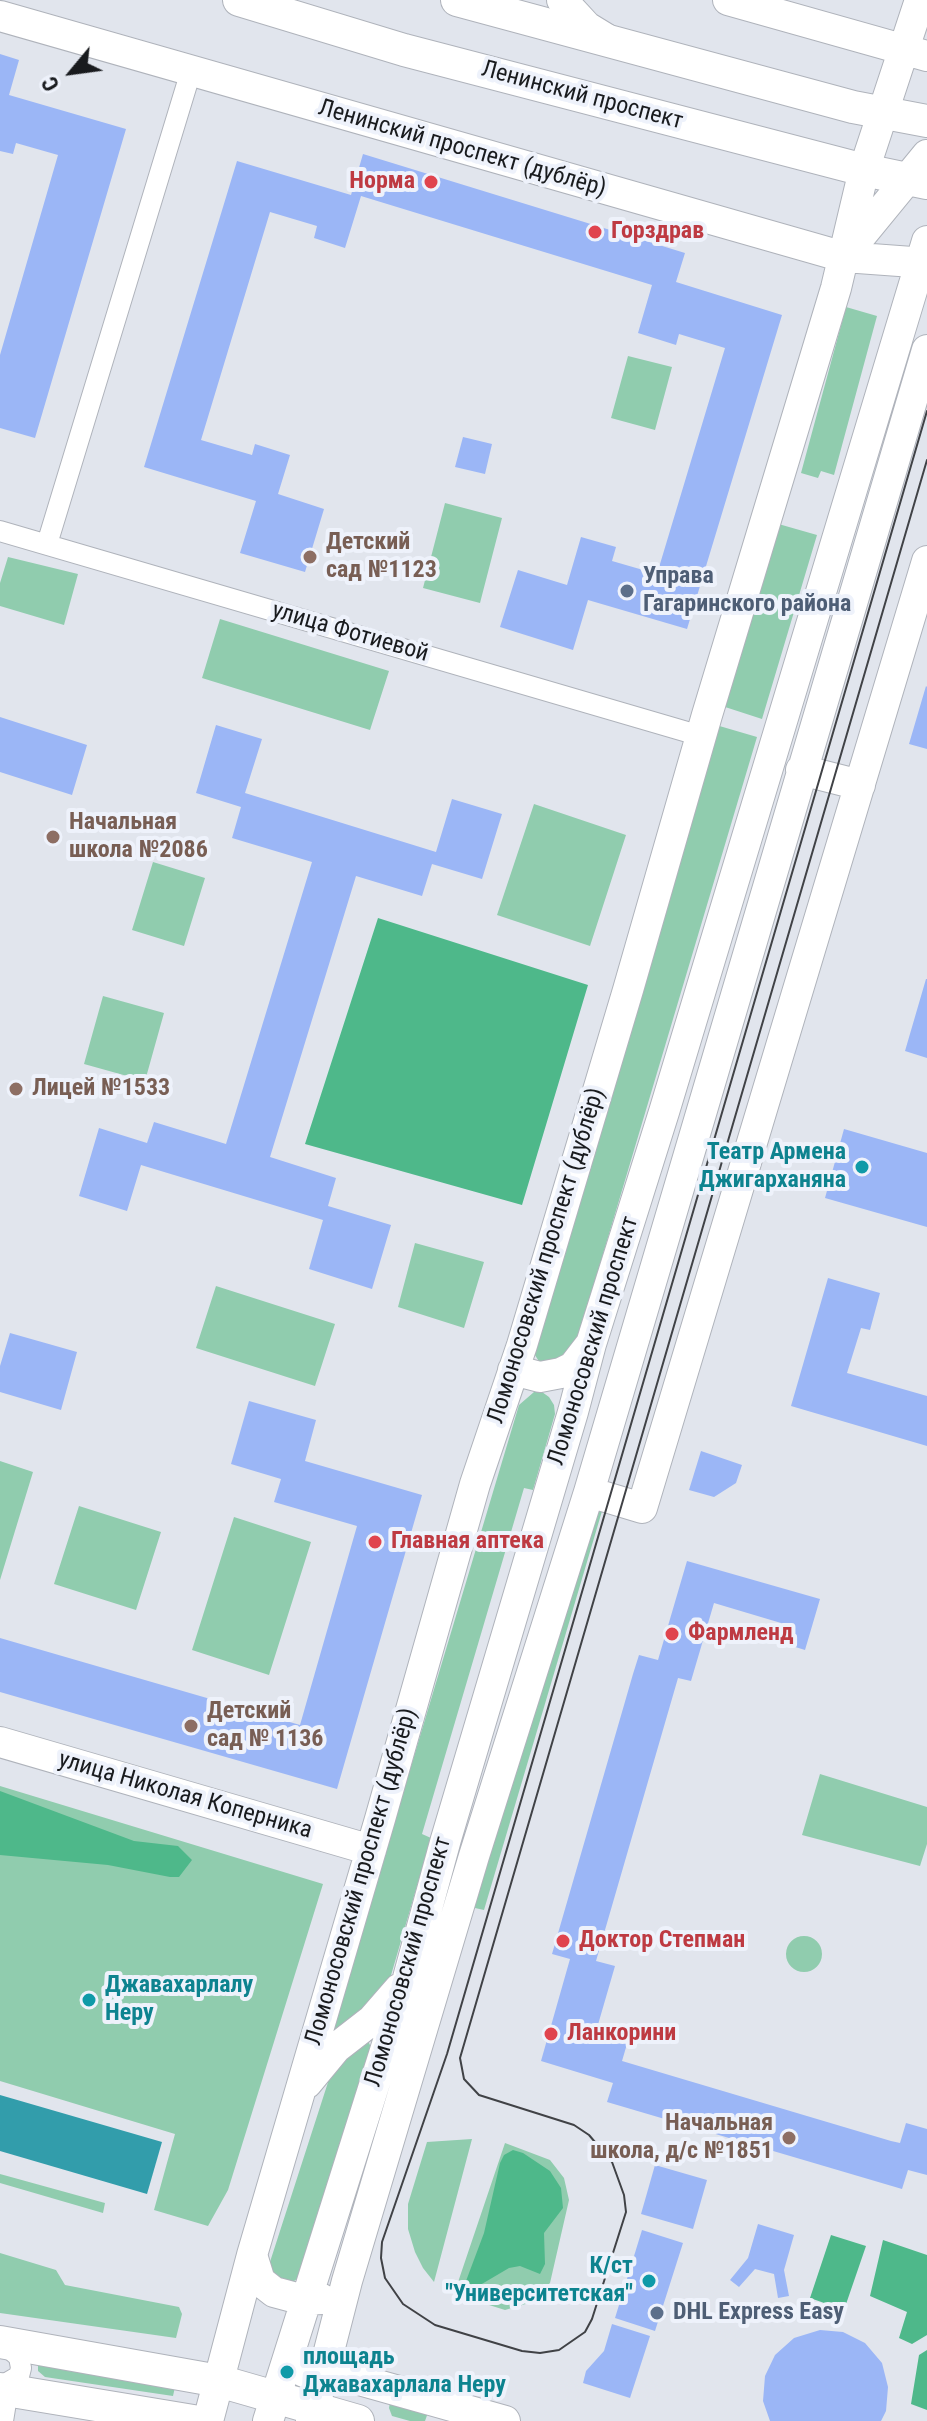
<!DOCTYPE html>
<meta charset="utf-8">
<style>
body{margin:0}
#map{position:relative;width:927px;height:2421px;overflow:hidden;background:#e1e5ed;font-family:"Roboto Condensed",sans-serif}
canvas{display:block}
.north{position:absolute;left:32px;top:32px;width:80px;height:80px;-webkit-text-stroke:6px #eef2fb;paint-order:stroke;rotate:241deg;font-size:22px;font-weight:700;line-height:32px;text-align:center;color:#191b1e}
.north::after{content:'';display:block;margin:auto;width:28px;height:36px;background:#191b1e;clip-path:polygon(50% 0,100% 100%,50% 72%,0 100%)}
</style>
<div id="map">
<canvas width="927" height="2421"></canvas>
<div class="north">С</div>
</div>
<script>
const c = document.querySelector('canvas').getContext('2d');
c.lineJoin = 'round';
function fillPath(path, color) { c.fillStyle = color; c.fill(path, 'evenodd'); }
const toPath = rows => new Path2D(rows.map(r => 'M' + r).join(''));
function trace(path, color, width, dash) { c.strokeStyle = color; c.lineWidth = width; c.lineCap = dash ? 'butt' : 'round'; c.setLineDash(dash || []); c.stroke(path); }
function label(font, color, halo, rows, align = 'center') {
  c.font = font + ' "Roboto Condensed",sans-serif'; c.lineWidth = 8; c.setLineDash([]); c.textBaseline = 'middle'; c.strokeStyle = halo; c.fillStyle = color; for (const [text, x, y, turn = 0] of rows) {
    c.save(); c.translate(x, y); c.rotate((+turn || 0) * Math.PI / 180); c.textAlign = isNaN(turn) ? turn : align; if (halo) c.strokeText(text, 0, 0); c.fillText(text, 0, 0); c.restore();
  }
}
fillPath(toPath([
 [846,307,877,316,834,475,821,471,818,478,801,473],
 [628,356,672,367,655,430,611,418],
 [445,503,502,518,480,603,423,588],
 [775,523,817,535,762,719,722,706],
 [8,557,78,574,64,625,0,606,0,583],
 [220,619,389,671,370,730,202,678],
 [716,725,757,737,573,1355,540,1363,533,1352],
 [534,804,626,835,590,946,497,915],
 [153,862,205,878,184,946,132,930],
 [103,996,164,1013,145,1081,84,1064],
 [415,1243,484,1262,464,1328,398,1307],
 [216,1286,335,1324,315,1386,196,1348],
 [534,1392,542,1392,549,1397,554,1405,555,1414,533,1490,524,1488,422,1834,431,1838,387,1989,339,2030,335,2029,334,2024,519,1405],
 [0,1461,33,1472,0,1580],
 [596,1498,605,1501,484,1910,475,1908,473,1906],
 [79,1506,161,1532,136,1610,54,1584],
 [234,1517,311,1542,269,1675,192,1650],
 [820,1774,927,1807,927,1844,920,1866,802,1835],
 [0,1786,323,1884,228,2190,208,2226,154,2210,175,2134,0,2081],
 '786 1954a18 18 0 1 1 36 0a18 18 0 1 1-36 0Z',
 [367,2039,371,2047,300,2277,291,2283,274,2280,269,2265,331,2073],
 [472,2139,434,2282,423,2268,415,2252,408,2229,408,2204,427,2142],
 [505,2143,550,2160,564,2178,569,2200,550,2283,529,2303,505,2310,454,2294],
 [0,2174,105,2203,103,2213,0,2183],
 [0,2253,56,2270,65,2285,179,2307,182,2314,176,2338,0,2313],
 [38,2362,177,2378,173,2396,45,2377,38,2371],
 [390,2402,430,2407,425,2421,410,2421,392,2416,389,2408]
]), '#90ccae');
fillPath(toPath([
 [378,918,588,985,522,1205,305,1144],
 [0,1791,134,1841,178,1846,192,1860,179,1877,170,1877,108,1865,0,1855],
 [513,2150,523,2153,550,2171,561,2188,563,2208,544,2233,545,2264,540,2274,520,2266,509,2268,475,2288,466,2281,484,2233,500,2163,504,2155],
 [831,2235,866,2246,844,2310,810,2298],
 [883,2240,927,2255,927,2335,912,2344,899,2338,907,2312,870,2296],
 [927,2350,927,2410,911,2404,919,2355]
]), '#4eb88a');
fillPath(toPath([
 [0,2095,162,2142,147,2194,0,2151]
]), '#329dab');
fillPath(toPath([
 [0,54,19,60,9,95,126,129,35,438,0,428,0,355,58,155,16,143,13,154,0,151],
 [363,154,685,253,676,282,782,315,687,629,588,600,573,650,500,627,518,570,567,585,581,537,616,547,612,561,657,574,725,348,679,334,676,345,638,333,652,285,361,196,345,248,314,238,317,226,270,212,201,440,252,455,255,444,290,455,278,494,324,509,305,572,240,553,256,501,144,467,237,161,351,195],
 [463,437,492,444,485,474,455,467],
 [926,686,927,687,927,749,909,744],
 [0,717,87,745,72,795,0,772],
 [216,725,262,739,245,793,436,852,452,799,502,814,482,879,432,864,422,896,356,876,270,1157,336,1178,328,1206,391,1225,372,1289,309,1269,323,1220,141,1165,127,1211,79,1196,99,1128,147,1143,154,1122,226,1144,312,862,232,838,241,807,196,793],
 [926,979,927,979,927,1058,905,1051],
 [844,1129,927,1153,927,1227,825,1198],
 [828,1278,880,1293,870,1330,861,1328,847,1373,927,1396,927,1446,791,1406],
 [10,1333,77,1352,61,1410,0,1392,0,1366],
 [249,1401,316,1420,305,1461,422,1495,337,1789,0,1692,0,1638,300,1725,357,1526,274,1502,281,1479,231,1464],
 [701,1451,742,1465,736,1483,714,1497,689,1490],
 [687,1561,820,1599,805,1650,776,1641,781,1623,714,1603,691,1681,678,1678,596,1961,615,1966,595,2035,627,2044,622,2061,891,2141,900,2143,906,2123,927,2129,927,2175,908,2170,902,2189,607,2102,613,2083,541,2061,570,1959,552,1954,633,1674,639,1655,658,1660],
 [655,2165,707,2180,693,2229,641,2214],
 [758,2224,794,2235,784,2270,789,2296,778,2298,774,2274,755,2269,739,2287,730,2280,748,2258],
 [642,2230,683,2243,655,2331,615,2318],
 [612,2324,650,2336,630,2398,583,2383,586,2371,604,2351],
 [820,2330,843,2332,865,2343,882,2363,888,2387,886,2411,881,2421,770,2421,763,2401,765,2376,775,2355,794,2338]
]), '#9bb6f6');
const street = toPath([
 [0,531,701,736],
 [47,544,191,71],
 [0,2387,19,2376,21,2368,19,2357,2,2342],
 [3,2421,8,2390]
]);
const secondary = toPath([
 [562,0,587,27,605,38],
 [728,0,927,56],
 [0,16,844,257,927,263],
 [850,249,927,155],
 [801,770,860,785],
 [513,1370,540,1377,561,1373,573,1367,590,1345],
 [589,1492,642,1508,927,561],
 [0,1742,371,1850],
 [307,2083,336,2048,372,2020,399,1989],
 [252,2255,260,2281,274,2292,304,2300,322,2299],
 [304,2372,324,2370,505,2421],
 [208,2421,252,2255,380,1819,475,1484,522,1345,628,990,707,715,836,288,864,170,920,0],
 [268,2421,408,1978,446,1839,573,1412,591,1344,664,1112,927,241],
 [311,2421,347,2281,474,1856,589,1492,927,350]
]);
const primary = toPath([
 [239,0,404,50,864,170,927,183],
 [457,0,853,107,927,121],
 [0,2342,219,2381,358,2421],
 [0,2389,193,2421]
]);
trace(street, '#afb3bb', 22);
trace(secondary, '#afb3bb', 32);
trace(primary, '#afb3bb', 34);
trace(street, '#fff', 20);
trace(secondary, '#fff', 30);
trace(primary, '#fff', 32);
trace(toPath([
 [927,411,447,2054,382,2242,381,2258,385,2278,403,2304,435,2325,522,2351,540,2353,559,2350,585,2332,592,2319,626,2212,624,2195,612,2162,589,2135,574,2125,479,2095,464,2079,460,2058,927,460]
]), '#404246', 2);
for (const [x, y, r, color] of [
 [431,182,8,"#e0444e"],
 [595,232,8,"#e0444e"],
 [310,557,8,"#8d6e63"],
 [627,591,8,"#5c6f8a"],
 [53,837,8,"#8d6e63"],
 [16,1089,8,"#8d6e63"],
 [862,1167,8,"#0f9aa8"],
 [375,1542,8,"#e0444e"],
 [672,1634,8,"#e0444e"],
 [191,1726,8,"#8d6e63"],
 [563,1941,8,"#e0444e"],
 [89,2000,8,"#0f9aa8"],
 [551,2034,8,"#e0444e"],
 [789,2138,8,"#8d6e63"],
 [649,2281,8,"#0f9aa8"],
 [657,2313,8,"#5c6f8a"],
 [287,2372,8,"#0f9aa8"]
]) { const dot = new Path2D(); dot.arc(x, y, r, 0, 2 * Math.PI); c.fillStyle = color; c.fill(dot); trace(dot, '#eef2fb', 3); }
label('24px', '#191b1e', '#eef2fb', [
 ["Ленинский проспект",582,96,15],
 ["Ленинский проспект (дублёр)",462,149,16],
 ["улица Фотиевой",350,633,16],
 ["Ломоносовский проспект (дублёр)",547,1256,-73],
 ["Ломоносовский проспект",594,1341,-73],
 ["улица Николая Коперника",185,1796,16],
 ["Ломоносовский проспект (дублёр)",362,1877,-74],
 ["Ломоносовский проспект",409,1962,-74]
]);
label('bold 24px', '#be3a42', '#eef2fb', [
 ["Норма",415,182,"right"],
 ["Горздрав",611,232],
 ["Главная аптека",391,1542],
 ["Фармленд",688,1634],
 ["Доктор Степман",579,1941],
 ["Ланкорини",567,2034]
], 'left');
label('bold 24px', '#785e54', '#eef2fb', [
 ["Детский",326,543],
 ["сад №1123",326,571],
 ["Начальная",69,823],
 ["школа №2086",69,851],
 ["Лицей №1533",32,1089],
 ["Детский",207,1712],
 ["сад № 1136",207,1740],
 ["Начальная",773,2124,"right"],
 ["школа, д/с №1851",773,2152,"right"]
], 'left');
label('bold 24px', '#4e5e75', '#eef2fb', [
 ["Управа",643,577],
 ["Гагаринского района",643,605],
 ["DHL Express Easy",673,2313]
], 'left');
label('bold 24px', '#0d838f', '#eef2fb', [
 ["Театр Армена",846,1153],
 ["Джигарханяна",846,1181],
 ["Джавахарлалу",105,1986,"left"],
 ["Неру",105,2014,"left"],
 ["К/ст",633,2267],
 ["\"Университетская\"",633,2295],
 ["площадь",303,2358,"left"],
 ["Джавахарлала Неру",303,2386,"left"]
], 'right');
</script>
